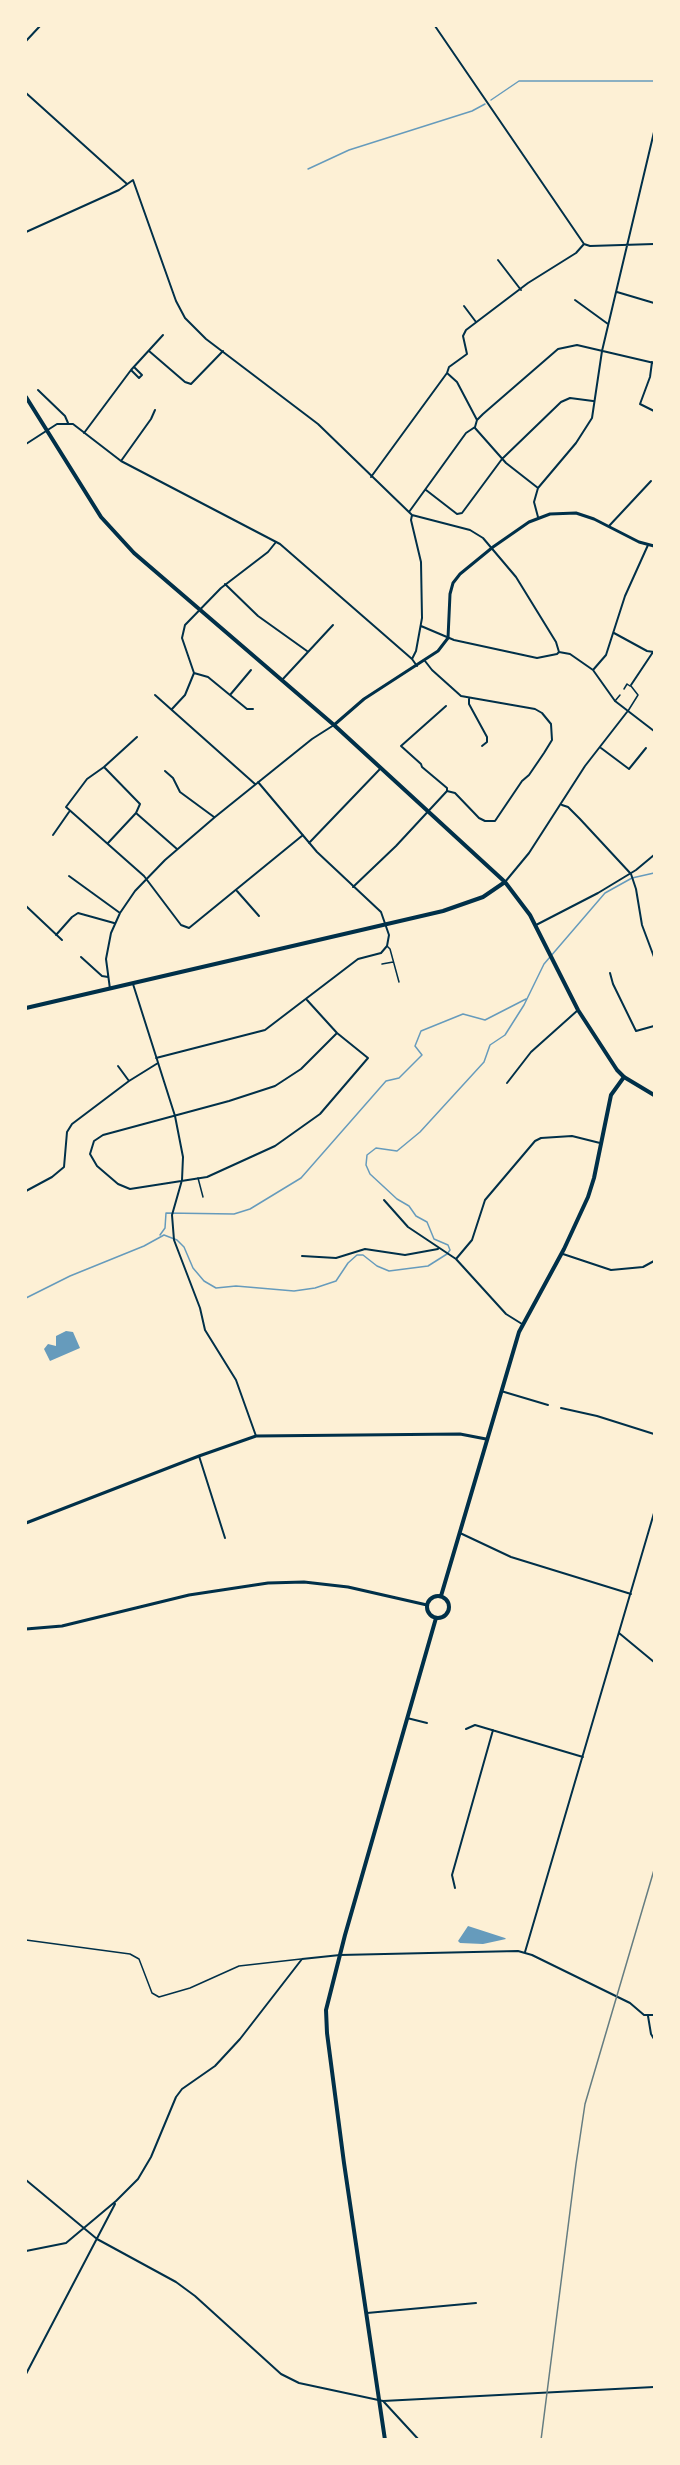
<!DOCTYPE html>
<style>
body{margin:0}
#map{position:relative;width:680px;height:2465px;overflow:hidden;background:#fdf0d5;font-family:"Noto Sans",sans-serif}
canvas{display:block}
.frame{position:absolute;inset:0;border:27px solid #fdf0d5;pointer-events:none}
</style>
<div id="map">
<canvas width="680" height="2465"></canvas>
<div class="frame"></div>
</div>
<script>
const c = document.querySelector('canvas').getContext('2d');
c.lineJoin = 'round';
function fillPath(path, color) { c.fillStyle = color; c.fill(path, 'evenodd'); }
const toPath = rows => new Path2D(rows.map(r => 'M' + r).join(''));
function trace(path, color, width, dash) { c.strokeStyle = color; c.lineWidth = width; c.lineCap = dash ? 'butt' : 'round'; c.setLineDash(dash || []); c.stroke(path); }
fillPath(toPath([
 [66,1331,73,1332,80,1348,50,1361,44,1349,48,1344,56,1346,56,1336],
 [468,1926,505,1938,506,1939,483,1944,460,1943,458,1941]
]), '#669bbc');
trace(toPath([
 [491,100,519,81,654,81],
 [308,169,349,150,472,111,485,104],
 [160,1235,165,1228,166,1213,234,1214,250,1209,301,1178,386,1081,399,1078,422,1055,415,1046,421,1031,463,1014,485,1020,526,999],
 [26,1298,70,1276,144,1246,164,1235,177,1240,184,1247,193,1268,204,1281,216,1288,236,1286,294,1291,315,1288,336,1281,348,1263,357,1255,363,1255,377,1266,389,1271,428,1266,447,1254,450,1250,448,1245,434,1239,427,1222,416,1216,409,1206,397,1199,370,1174,366,1165,367,1155,376,1148,397,1151,420,1132,484,1062,490,1045,505,1035,524,1005,544,964,605,893,632,878,654,873]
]), '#669bbc', 1.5);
trace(toPath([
 [198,1178,203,1197],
 [26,1940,130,1954,139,1959,152,1993,159,1997,190,1988,239,1966,301,1959]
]), '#003049', 1.5);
trace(toPath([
 [624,689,627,684,630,686],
 [615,701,620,695],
 [628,711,638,695,631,686],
 [387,946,390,949,399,982],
 [382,964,393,962]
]), '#003049', 1.5);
trace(toPath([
 [435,26,584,244,590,246,654,244],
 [26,41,40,26],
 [26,93,127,184],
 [26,232,119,190,133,180,176,301,185,318,206,339,318,424,412,515,470,530,483,538,516,577,556,642,559,652],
 [498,260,521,290],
 [617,292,654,303],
 [575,300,608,324],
 [464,306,476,322],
 [149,351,185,382,191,384,223,351],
 [652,362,650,377,640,404,654,411],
 [131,370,139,378,142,375,134,367],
 [38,390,65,416,68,423],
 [477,420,457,382,447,373,449,367,467,354,463,336,466,330,528,283,576,253,584,244],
 [475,428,506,463,538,488],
 [84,433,131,370,163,335],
 [26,444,57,424,73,424,121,461,280,544,412,659,417,666],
 [121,461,151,419,155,410],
 [371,477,447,373],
 [426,490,457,514,462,513,502,459,561,402,570,398,593,401],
 [409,512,466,433,475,427,477,420,483,414,558,349,577,345,654,363],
 [538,517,534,502,538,488,576,443,592,418,602,351,654,132],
 [609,526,651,481],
 [225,584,258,616,307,651],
 [421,626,454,640,537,658,557,654,559,652,570,654,593,670,615,701,654,731],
 [614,633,647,651,654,652],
 [412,659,416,651,422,618,421,562,411,520,412,515],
 [425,661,432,670,461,696,535,709,542,713,551,724,552,740,544,753,529,775,522,781,495,821,485,821,479,818,455,793,447,791,447,788,422,767,421,764,401,746,446,706],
 [593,670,606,655,625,596,648,545],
 [194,673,208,677,247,709,253,709],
 [282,680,333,625],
 [631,685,653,652],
 [155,695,255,784],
 [230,695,251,670],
 [469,698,469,704,487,737,487,742,482,746],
 [172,709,185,695,194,673,182,638,185,625,221,588,268,552,276,542],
 [601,748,629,769,646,748],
 [104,767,137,737],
 [165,771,173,778,180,792,214,817],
 [562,805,568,807,580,819,631,874,636,889,642,925,654,957],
 [136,813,177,849],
 [53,835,69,812],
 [108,843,136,813,140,804,104,767,87,779,66,807,144,876,181,925,189,928,303,835],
 [309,843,380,769],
 [69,876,120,913],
 [505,882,529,853,585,766,627,712],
 [353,887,396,846,447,791],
 [237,891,259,916],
 [26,906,62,940],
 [536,925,598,893,636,870,654,855],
 [56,935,72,917,78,913,114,923],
 [81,957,102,976,108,977],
 [610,973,613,984,636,1031,654,1026],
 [133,984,175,1116,183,1157,182,1180,172,1215,174,1240,200,1308,205,1330,236,1380,256,1436],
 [110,989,106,959,111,933,120,913,135,891,165,860,215,817,312,739,334,725],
 [307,1000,337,1033,301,1069,275,1086,229,1101,103,1135,94,1141,90,1154,97,1166,118,1184,130,1189,207,1177,275,1146,320,1114,368,1058,337,1033],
 [156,1058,265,1030,358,959,381,953,387,946,389,935,381,912,317,852,258,782],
 [118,1066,129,1081],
 [507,1083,531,1052,578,1010],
 [26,1191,52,1177,64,1167,67,1132,72,1124,129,1081,158,1063],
 [384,1200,408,1227,456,1259,506,1314,522,1324],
 [563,1254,611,1270,643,1267,654,1261],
 [302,1256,336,1258,365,1249,405,1255,438,1249],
 [456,1259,472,1240,485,1200,535,1141,541,1138,572,1136,600,1143],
 [501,1391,548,1405],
 [561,1408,597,1416,654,1434],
 [199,1456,225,1538],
 [460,1533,511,1557,631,1594],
 [619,1633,654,1662],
 [407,1718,427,1723],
 [466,1729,475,1725,583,1757],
 [455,1888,452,1875,493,1730],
 [525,1952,654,1513],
 [648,2016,651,2034,654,2039],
 [26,2180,97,2239,176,2282,195,2296,281,2374,299,2383,383,2401,654,2387],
 [26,2251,66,2243,116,2201,138,2179,151,2157,176,2097,182,2089,215,2066,240,2039,302,1959,340,1955,518,1951,532,1955,630,2003,644,2015,654,2015],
 [367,2313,476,2303],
 [26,2374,115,2204],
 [384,2402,419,2440]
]), '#003049', 2);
trace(toPath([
 [334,725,364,699,438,651,448,638,450,594,453,583,460,574,493,547,529,522,550,514,576,513,594,519,639,542,654,546],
 [26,1523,199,1456,256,1436,460,1434,486,1439],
 [26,1629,62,1626,189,1595,268,1583,304,1582,348,1587,427,1605]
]), '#003049', 3);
trace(toPath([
 [26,397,101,517,134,553,334,725,505,882],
 '427 1607a11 11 0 1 1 22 0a11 11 0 1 1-22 0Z',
 [441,1596,519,1332,564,1249,588,1197,594,1178,611,1095,624,1077],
 [385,2440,344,2163,327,2033,326,2010,345,1935,436,1618]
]), '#003049', 4);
trace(toPath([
 [26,1008,443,911,483,897,505,882,530,915,578,1010,617,1070,624,1077,654,1095]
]), '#003049', 4);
trace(toPath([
 [541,2440,576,2164,585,2104,654,1870]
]), '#657d81', 1.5);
</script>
